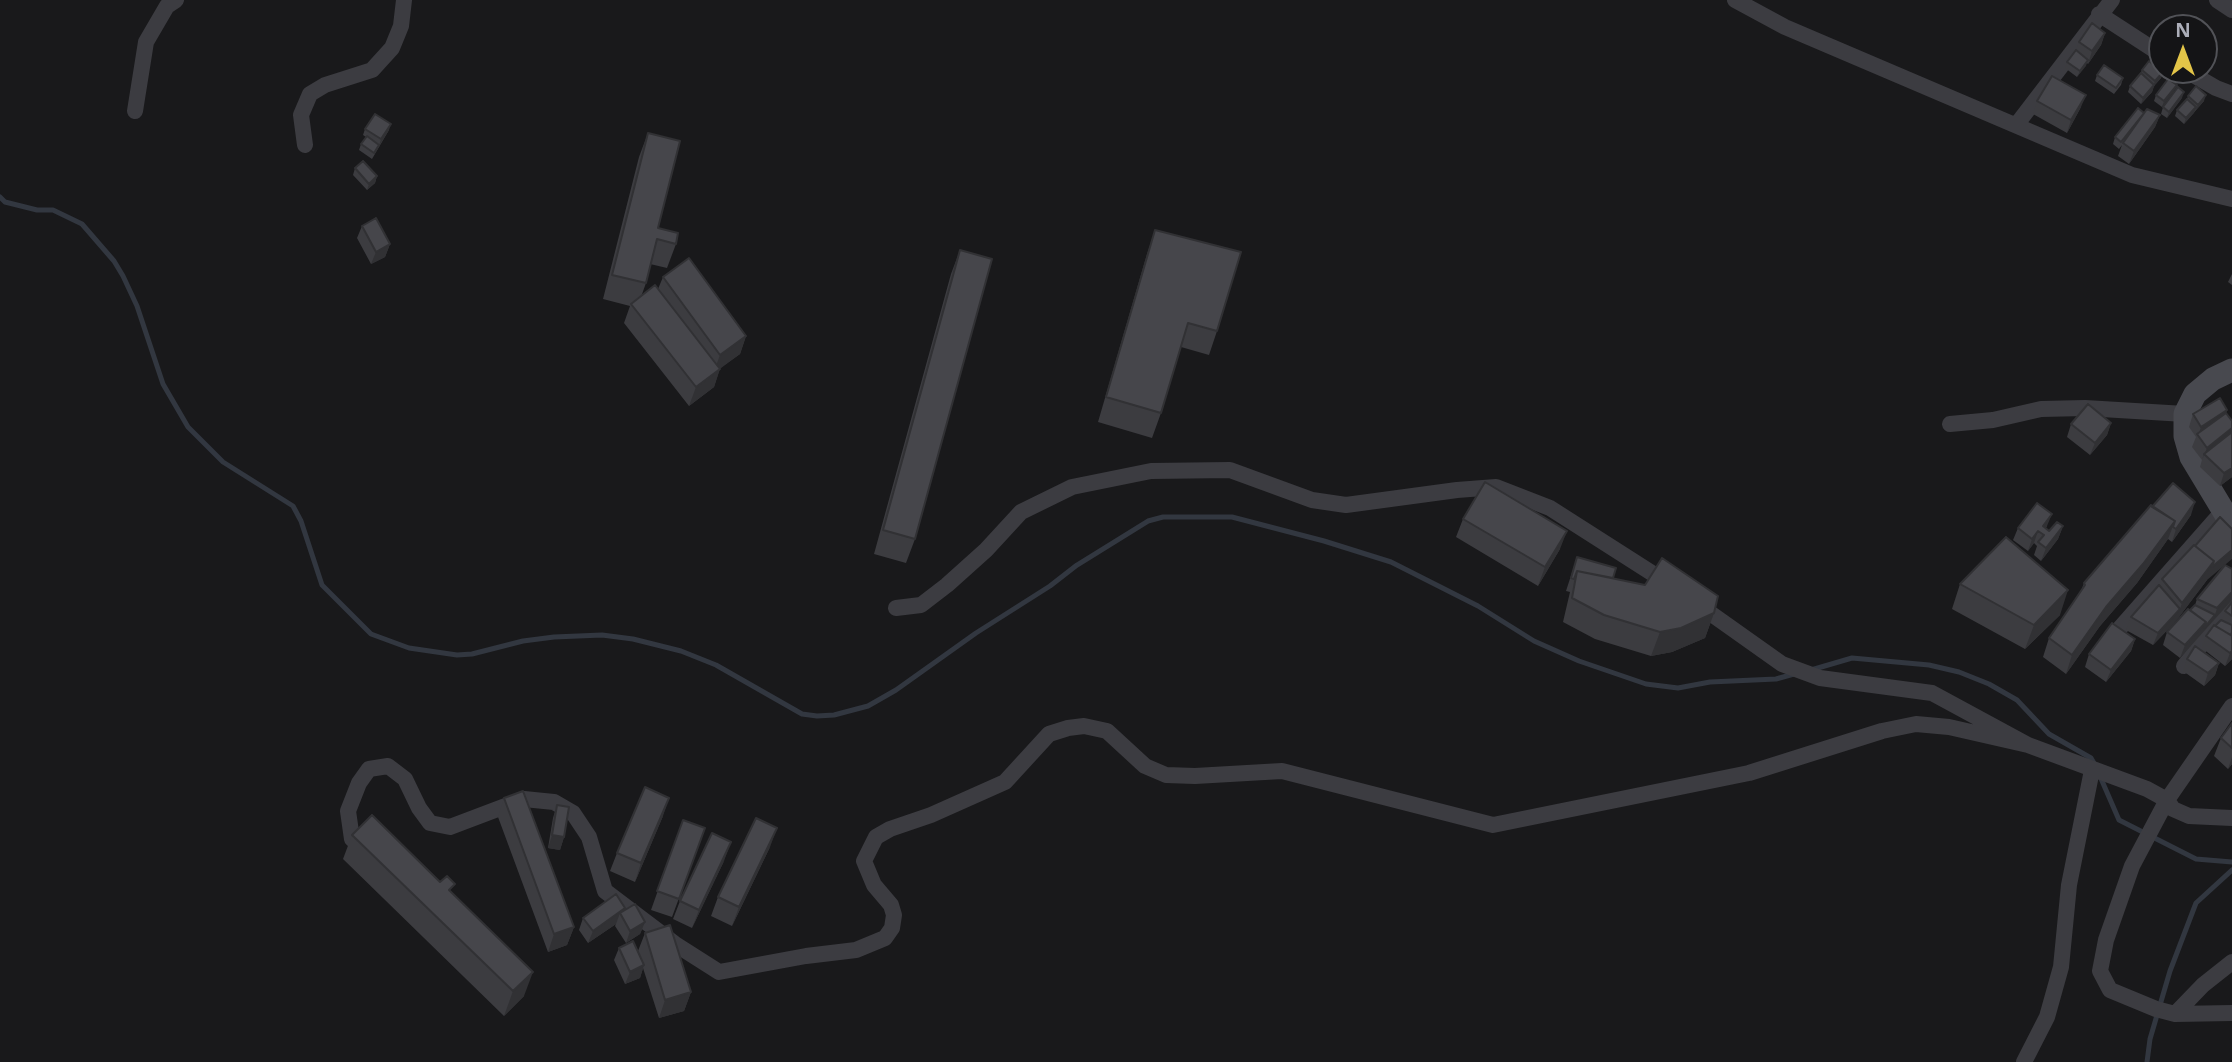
<!DOCTYPE html>
<style>
body{margin:0}
#map{position:relative;width:2232px;height:1062px;overflow:hidden;background:#19191b;font-family:"Noto Sans",sans-serif}
canvas{display:block}
.north{position:absolute;left:2148px;top:14px;width:70px;height:70px;box-sizing:border-box;background:#141416;border:2px solid #515257;border-radius:50%;rotate:0deg;font-size:19px;font-weight:700;line-height:28px;text-align:center;color:#acaeb9}
.north::after{content:'';display:block;margin:auto;width:24px;height:32px;background:#e3c548;clip-path:polygon(50% 0,100% 100%,50% 72%,0 100%)}
</style>
<div id="map">
<canvas width="2232" height="1062"></canvas>
<div class="north">N</div>
</div>
<script>
const c = document.querySelector('canvas').getContext('2d');
c.lineJoin = 'round';
const toPath = rows => new Path2D(rows.map(r => 'M' + r).join(''));
function trace(path, color, width, dash) { c.strokeStyle = color; c.lineWidth = width; c.lineCap = dash ? 'butt' : 'round'; c.setLineDash(dash || []); c.stroke(path); }
function fillPath(path, color) { c.fillStyle = color; c.fill(path, 'evenodd'); }
trace(toPath([
 [0,197,5,202,37,210,53,210,82,224,114,261,123,276,137,306,163,384,188,427,223,462,293,506,301,521,322,585,371,634,409,648,457,655,472,654,523,641,554,637,602,635,633,639,681,651,716,665,802,714,817,716,834,715,868,706,896,690,976,633,1050,586,1077,565,1148,521,1163,517,1232,517,1324,541,1391,562,1478,606,1534,641,1579,661,1646,684,1678,688,1710,682,1776,679,1794,674],
 [1811,670,1852,658,1929,665,1959,672,1989,684,2017,700,2049,734,2091,758,2095,765],
 [2099,774,2119,820,2196,859,2232,862],
 [2147,1062,2150,1039,2170,971,2196,903,2232,870]
]), '#323740', 5);
trace(toPath([
 [1735,0,1785,27,2132,175,2232,199],
 [2217,0,2232,10],
 [2099,14,2162,55],
 [2185,70,2216,88,2232,94],
 [135,111,146,42,167,6,176,0],
 [2017,124,2112,0],
 [305,145,301,115,310,94,325,85,372,70,392,48,401,26,404,0],
 [1950,424,1993,420,2041,409,2085,408,2185,414],
 [1696,603,1782,664,1820,678,1932,693,2028,745,2147,789,2167,800,2173,809,2189,816,2232,818],
 [896,608,921,605,947,585,986,550,1021,512,1072,487,1151,471,1230,470,1312,500,1346,505,1457,490,1496,487,1550,508,1669,584],
 [2120,628,2223,511],
 [2184,666,2232,608],
 [2232,706,2167,800,2132,866,2106,940,2100,971,2110,990,2156,1009,2175,1014,2232,1013],
 [352,839,348,811,359,783,369,769,388,766,405,779,419,808,430,823,450,827,524,799,554,802,573,813,589,837,605,891,675,944,719,972,806,956,856,950,885,938,892,928,894,915,891,905,874,885,864,861,876,837,890,829,931,815,1005,782,1049,734,1068,728,1084,726,1107,731,1145,766,1166,775,1195,776,1282,771,1493,825,1749,773,1882,731,1916,724,1949,727,2028,745],
 [2175,1014,2203,985,2232,962],
 [2024,1062,2047,1017,2061,967,2069,885,2092,770]
]), '#3c3c41', 16);
trace(toPath([
 [2232,370,2213,379,2195,394,2185,414,2185,436,2191,457,2232,525]
]), '#48494f', 23);
fillPath(toPath([
 [2105,33,2101,45,2088,64,2087,63,2077,77,2065,68,2067,62,2076,50,2079,42],
 [2142,70,2163,72,2161,78,2154,86,2152,92,2141,104,2128,92,2130,86,2140,74],
 [2097,75,2123,78,2121,85,2114,94,2095,81],
 [2174,91,2162,107,2154,101,2156,95],
 [2188,96,2204,101,2184,124,2175,116,2177,110,2187,99],
 [2182,98,2167,118,2161,114,2163,107],
 [2037,101,2081,107,2067,133,2033,114],
 [2144,113,2160,115,2155,127,2129,164,2118,156,2122,145,2119,149,2113,144,2115,137],
 [365,129,389,130,372,159,359,150,361,144,366,137,363,135],
 [648,133,658,228,676,244,667,268,650,264,646,283,641,297,658,289,663,277,746,336,740,354,720,368,714,387,689,406,624,323,630,306,603,299,639,157],
 [355,168,377,176,375,183,367,190,353,175],
 [362,226,390,244,385,257,371,264,357,238],
 [1155,230,1217,331,1209,355,1181,347,1161,413,1152,438,1098,422,1147,254],
 [960,250,915,539,906,563,874,554,951,274],
 [2232,274,2232,285,2228,282],
 [2227,410,2226,413,2232,421,2232,477,2220,486,2200,467,2202,460,2192,447,2196,437,2189,427,2193,414],
 [2111,423,2107,435,2090,455,2067,437,2071,424],
 [2152,507,2191,515,2172,542,2168,539,2137,583,2100,626,2066,674,2043,657,2049,638,2081,591,2084,583],
 [1463,519,1560,549,1538,586,1456,537],
 [2047,526,2046,528,2049,531,2063,526,2058,539,2041,561,2034,555,2037,546,2034,543,2028,551,2013,540,2018,528],
 [1577,557,1613,578,1714,613,1705,638,1672,652,1651,656,1595,639,1563,622,1570,592,1566,591],
 [2232,569,2232,600,2180,658,2163,645,2167,632,2190,610,2195,605,2197,599],
 [2162,579,2207,580,2176,621,2153,645,2126,630,2131,617,2160,585],
 [1960,584,2060,615,2025,649,1952,609],
 [2232,602,2232,633,2231,636,2232,659,2225,666,2202,648,2206,636,2222,620,2225,611],
 [2135,639,2131,651,2106,682,2085,667,2089,654],
 [2187,659,2219,663,2215,675,2204,686,2183,671],
 [2232,723,2232,764,2228,769,2214,756,2221,738],
 [504,798,574,927,567,945,548,952,498,817],
 [557,805,564,837,560,850,548,848,553,818],
 [663,816,635,882,610,871,617,853],
 [683,820,705,828,672,917,651,910],
 [352,835,452,893,524,996,504,1016,343,859],
 [770,847,732,926,711,916,718,897],
 [724,861,692,928,673,919,680,901],
 [624,910,645,922,640,934,626,943,615,926,616,924,588,943,579,930,583,918],
 [645,933,691,992,684,1011,659,1018,643,968,640,978,625,984,614,960,619,948,639,955,638,951]
]), '#3c3c40');
fillPath(toPath([
 [2105,33,2101,45,2088,64,2092,51],
 [2088,60,2086,66,2077,77,2080,71],
 [2163,72,2161,78,2154,86,2152,92,2141,104,2143,98,2153,87,2155,81],
 [2177,85,2174,91,2162,107,2164,101],
 [2184,92,2182,98,2167,118,2169,112],
 [2086,95,2081,107,2067,133,2071,120],
 [2206,95,2204,101,2195,111,2198,105],
 [2196,107,2194,113,2184,124,2186,118],
 [2160,115,2155,127,2129,164,2134,151],
 [391,124,389,130,379,146,381,139],
 [377,176,375,183,367,190,369,184],
 [390,244,385,257,371,264,376,252],
 [746,336,740,354,713,374,720,355],
 [720,369,714,387,689,406,696,387],
 [2227,410,2223,423,2198,436,2201,427],
 [2111,423,2107,435,2090,455,2095,443],
 [2232,428,2232,436,2204,454,2202,460,2207,448],
 [2232,468,2232,477,2220,486,2224,473],
 [2195,502,2191,515,2172,542,2176,529],
 [2052,514,2047,526,2042,533,2043,526],
 [2175,521,2168,539,2137,583,2100,626,2066,674,2072,655,2106,607],
 [2063,526,2058,539,2041,561,2046,548],
 [1567,531,1560,549,1538,586,1545,567],
 [2038,531,2034,543,2028,551,2032,539],
 [2232,550,2232,559,2207,580,2176,621,2182,603,2214,561],
 [2068,590,2060,615,2025,649,2034,625],
 [2232,592,2232,600,2180,658,2185,645,2206,622,2215,615,2217,608],
 [2180,609,2176,621,2153,645,2158,633],
 [1714,613,1705,638,1672,652,1651,656,1660,632],
 [2135,639,2131,651,2106,682,2111,670],
 [2232,651,2232,659,2225,666,2230,653],
 [2219,663,2215,675,2204,686,2208,673],
 [2232,757,2232,764,2228,769],
 [669,798,663,816,635,882,641,863],
 [777,828,770,847,732,926,739,907],
 [552,835,564,837,560,850,548,848],
 [731,842,724,861,692,928,699,910],
 [625,908,622,917,620,913,616,924,588,943,593,931],
 [645,922,640,934,626,943,630,931],
 [574,927,567,945,548,952,554,934],
 [644,965,640,978,625,984,630,972],
 [533,972,524,996,504,1016,513,991],
 [691,992,684,1011,659,1018,665,1000]
]), '#313134');
const building = toPath([
 [2092,23,2105,33,2092,51,2079,42,2092,23],
 [2076,50,2088,60,2080,71,2067,62,2076,50],
 [2149,61,2163,72,2155,81,2142,70,2149,61],
 [2104,65,2123,78,2116,88,2097,75,2104,65],
 [2141,73,2154,85,2143,98,2130,86,2141,73],
 [2052,76,2086,95,2071,120,2037,101,2052,76],
 [2168,79,2177,85,2164,101,2156,95,2168,79],
 [2196,86,2206,95,2198,105,2188,96,2196,86],
 [2178,87,2184,92,2169,112,2163,107,2178,87],
 [2187,99,2196,107,2186,118,2177,110,2187,99],
 [2138,108,2144,113,2121,142,2115,137,2138,108],
 [2147,109,2160,115,2134,151,2123,143,2147,109],
 [375,114,391,124,381,139,365,129,375,114],
 [648,133,680,141,658,228,678,233,676,244,657,239,646,283,612,275,648,133],
 [367,136,379,145,374,153,361,144,367,136],
 [363,161,377,176,369,184,355,168,363,161],
 [376,218,390,244,376,252,362,226,376,218],
 [1155,230,1241,252,1217,331,1188,323,1161,413,1106,397,1155,230],
 [960,250,992,259,915,539,883,530,960,250],
 [689,258,746,336,720,355,663,277,689,258],
 [655,285,720,369,696,387,631,304,655,285],
 [2220,398,2227,410,2201,427,2193,414,2220,398],
 [2088,404,2111,423,2095,443,2071,424,2088,404],
 [2226,413,2232,421,2232,428,2207,448,2197,434,2226,413],
 [2232,432,2232,468,2224,473,2204,454,2232,432],
 [1485,482,1567,531,1545,567,1463,519,1485,482],
 [2173,483,2195,502,2176,529,2173,527,2175,521,2152,507,2173,483],
 [2037,503,2052,514,2043,526,2049,531,2057,522,2063,526,2046,548,2038,542,2044,535,2038,531,2032,539,2018,528,2037,503],
 [2151,505,2175,521,2143,564,2106,607,2072,655,2049,638,2085,585,2084,583,2151,505],
 [2220,517,2232,529,2232,550,2212,567,2214,561,2195,546,2220,517],
 [2006,537,2068,590,2034,625,1960,584,2006,537],
 [2194,545,2214,561,2182,603,2162,579,2194,545],
 [1577,557,1616,568,1613,578,1577,571,1574,579,1571,578,1577,557],
 [1662,558,1718,596,1714,613,1681,628,1660,632,1604,615,1572,598,1577,571,1645,585,1662,558],
 [2225,565,2232,569,2232,592,2217,608,2197,599,2225,565],
 [2159,585,2180,609,2158,633,2131,617,2159,585],
 [2232,602,2232,616,2225,611,2232,602],
 [2195,605,2215,615,2204,628,2206,622,2190,610,2195,605],
 [2188,609,2206,622,2185,645,2167,632,2188,609],
 [2221,620,2232,625,2232,632,2231,635,2215,626,2221,620],
 [2112,623,2135,639,2111,670,2089,654,2112,623],
 [2214,625,2232,636,2232,651,2230,653,2206,636,2214,625],
 [2195,646,2219,663,2208,673,2187,659,2195,646],
 [2232,723,2232,748,2221,738,2232,723],
 [645,787,669,798,641,863,617,853,645,787],
 [523,791,574,927,554,934,504,798,523,791],
 [557,805,569,807,564,837,552,835,557,805],
 [372,815,440,882,447,876,455,884,449,890,533,972,513,991,352,835,372,815],
 [756,818,777,828,739,907,718,897,756,818],
 [683,820,705,828,679,899,657,891,683,820],
 [712,833,731,842,699,910,680,901,712,833],
 [616,894,625,908,593,931,583,918,616,894],
 [635,904,645,922,630,931,620,913,635,904],
 [670,925,691,992,665,1000,645,933,670,925],
 [633,941,644,965,630,972,619,948,633,941]
]);
fillPath(building, '#46464b');
trace(building, '#313134', 2);
</script>
